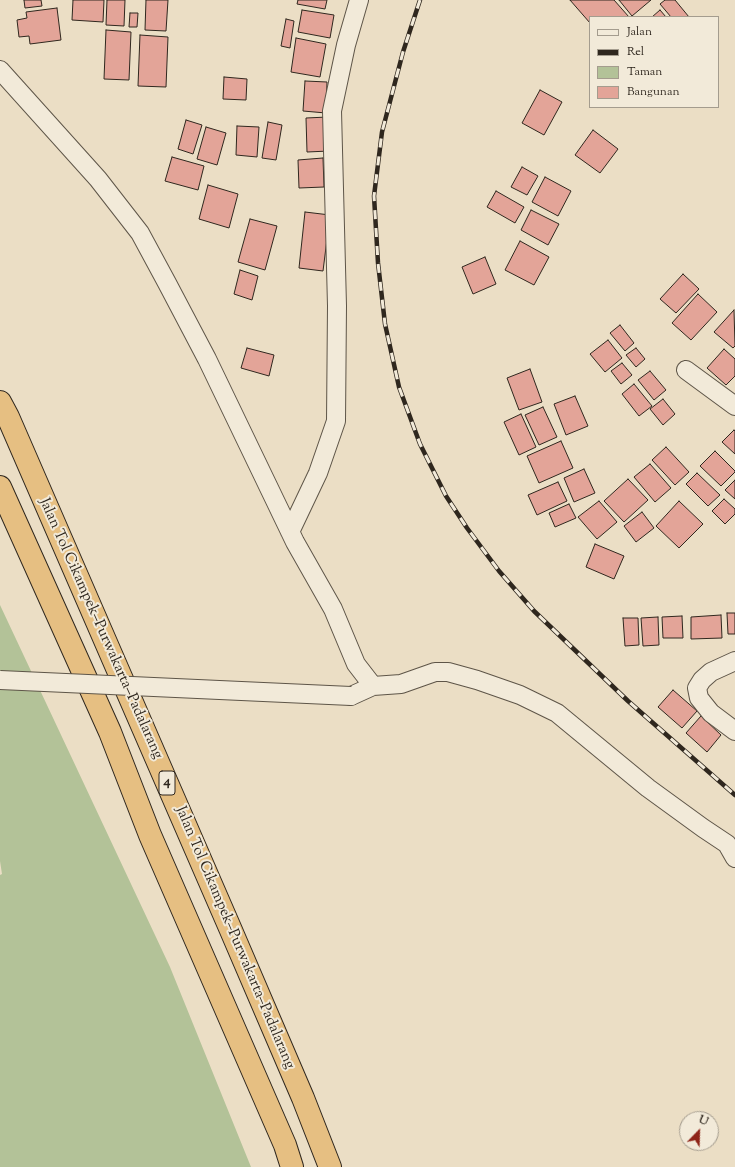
<!DOCTYPE html>
<meta charset="utf-8">
<style>
body{margin:0}
#map{position:relative;width:735px;height:1167px;overflow:hidden;background:#ebdec5;font-family:"Sorts Mill Goudy",serif}
canvas{display:block}
.legend{position:absolute;left:589px;top:16px;width:130px;height:92px;box-sizing:border-box;background:#f2ead9;border:1px solid #a49c8e;margin:0;padding:5px 7px;list-style:none;font-size:12px;color:#2f271e}
.legend li{display:flex;align-items:center;gap:8px;height:20px}
.legend b{width:20px;border:1px solid #a49c8e}
.north{position:absolute;left:679px;top:1111px;width:40px;height:40px;box-sizing:border-box;background:#f2ead9;border:1px solid #a49c8e;border-radius:50%;rotate:23deg;font-size:11px;font-weight:700;line-height:16px;text-align:center;color:#2f271e}
.north::after{content:'';display:block;margin:auto;width:14px;height:18px;background:#8f2418;clip-path:polygon(50% 0,100% 100%,50% 72%,0 100%)}
</style>
<div id="map">
<canvas width="735" height="1167"></canvas>
<ul class="legend">
<li><b style="height:5px;background:#f2ead9"></b>Jalan</li>
<li><b style="height:5px;background:#2f271e"></b>Rel</li>
<li><b style="height:11px;background:#b3c298"></b>Taman</li>
<li><b style="height:11px;background:#e3a498"></b>Bangunan</li>
</ul>
<div class="north">U</div>
</div>
<script>
const c = document.querySelector('canvas').getContext('2d');
c.lineJoin = 'round';
function fillPath(path, color) { c.fillStyle = color; c.fill(path, 'evenodd'); }
const toPath = rows => new Path2D(rows.map(r => 'M' + r).join(''));
function trace(path, color, width, dash) { c.strokeStyle = color; c.lineWidth = width; c.lineCap = dash ? 'butt' : 'round'; c.setLineDash(dash || []); c.stroke(path); }
function label(font, color, halo, rows, align = 'center') {
  c.font = font + ' "Sorts Mill Goudy",serif'; c.lineWidth = 4; c.setLineDash([]); c.textBaseline = 'middle'; c.strokeStyle = halo; c.fillStyle = color; for (const [text, x, y, turn = 0] of rows) {
    c.save(); c.translate(x, y); c.rotate((+turn || 0) * Math.PI / 180); c.textAlign = isNaN(turn) ? turn : align; if (halo) c.strokeText(text, 0, 0); c.fillText(text, 0, 0); c.restore();
  }
}
fillPath(toPath([
 [0,605,170,967,251,1167,0,1167,0,875,2,874,0,861]
]), '#b3c298');
const building = toPath([
 [24,0,41,0,42,6,25,8,24,0],
 [73,0,104,0,103,22,72,20,73,0],
 [107,0,125,0,124,26,106,25,107,0],
 [146,0,168,0,166,31,145,30,146,0],
 [298,0,327,0,325,9,297,4,298,0],
 [570,0,614,0,629,17,590,17,590,23,570,0],
 [619,0,651,0,632,16,619,0],
 [665,0,675,0,689,17,671,17,660,4,665,0],
 [57,8,61,40,30,44,29,36,19,37,17,20,27,18,26,12,57,8],
 [302,10,334,15,330,38,298,32,302,10],
 [660,10,666,17,652,17,660,10],
 [130,13,138,13,137,27,129,27,130,13],
 [286,19,294,21,290,48,281,46,286,19],
 [106,30,131,32,129,80,104,79,106,30],
 [140,35,168,37,166,87,138,86,140,35],
 [296,38,326,44,320,77,291,72,296,38],
 [224,77,247,79,246,100,223,99,224,77],
 [305,81,327,82,326,113,303,111,305,81],
 [540,90,562,102,544,135,522,123,540,90],
 [328,117,329,151,307,152,306,118,328,117],
 [186,120,202,125,193,154,178,149,186,120],
 [268,122,282,125,276,160,262,158,268,122],
 [237,126,259,127,257,157,236,155,237,126],
 [206,127,226,133,217,165,197,159,206,127],
 [593,130,618,149,600,173,575,155,593,130],
 [172,157,204,166,198,190,165,181,172,157],
 [323,158,324,187,299,188,298,160,323,158],
 [522,167,538,176,527,195,511,187,522,167],
 [545,177,571,191,558,216,532,202,545,177],
 [208,185,238,194,229,228,199,219,208,185],
 [496,191,524,207,515,223,487,207,496,191],
 [531,210,559,224,548,245,521,230,531,210],
 [305,212,330,215,323,271,299,268,305,212],
 [250,219,277,226,265,270,238,262,250,219],
 [520,241,549,257,534,285,505,270,520,241],
 [485,257,496,284,473,294,462,267,485,257],
 [240,270,258,276,252,300,234,294,240,270],
 [683,274,699,289,676,313,660,299,683,274],
 [698,294,717,312,691,340,672,323,698,294],
 [734,310,735,346,733,348,714,332,734,310],
 [620,325,634,343,625,351,610,333,620,325],
 [608,340,622,358,605,372,590,354,608,340],
 [247,348,274,355,269,376,241,368,247,348],
 [636,348,645,359,636,367,626,355,636,348],
 [724,349,735,359,735,376,726,385,707,368,724,349],
 [622,363,632,375,621,384,611,371,622,363],
 [530,369,542,402,519,410,507,378,530,369],
 [650,371,666,390,654,400,638,380,650,371],
 [634,384,652,406,639,416,622,394,634,384],
 [575,396,588,426,566,435,554,404,575,396],
 [663,399,675,414,663,425,650,409,663,399],
 [543,407,557,437,539,445,525,415,543,407],
 [521,414,536,447,519,455,504,422,521,414],
 [734,430,735,431,735,454,722,442,734,430],
 [561,441,573,468,539,483,527,456,561,441],
 [666,447,689,472,675,485,652,460,666,447],
 [715,451,735,471,735,472,721,486,700,466,715,451],
 [650,464,671,488,655,502,634,477,650,464],
 [584,469,595,493,574,502,564,478,584,469],
 [697,473,720,495,708,506,686,484,697,473],
 [628,479,648,500,624,522,604,501,628,479],
 [735,480,735,499,725,490,735,480],
 [558,482,567,501,537,515,528,495,558,482],
 [724,499,735,509,735,514,725,524,712,511,724,499],
 [599,501,617,522,597,539,578,517,599,501],
 [679,501,703,524,679,548,656,526,679,501],
 [569,504,576,518,555,527,549,513,569,504],
 [642,512,654,528,636,542,624,526,642,512],
 [595,544,624,556,614,579,586,567,595,544],
 [727,613,735,613,735,634,728,634,727,613],
 [721,615,722,638,691,639,691,617,721,615],
 [682,616,683,638,663,638,662,617,682,616],
 [658,617,659,645,643,646,641,618,658,617],
 [623,618,638,618,639,645,625,646,623,618],
 [673,690,697,711,682,728,658,707,673,690],
 [701,716,721,735,707,752,686,733,701,716]
]);
fillPath(building, '#e3a498');
trace(building, '#2f271e', 1);
const minor = toPath([
 [0,70,98,179,140,233,167,283,207,359,295,542,333,609,356,664,373,686],
 [686,370,735,406],
 [290,532,318,473,336,421,337,306,332,111,346,45,359,0],
 [735,661,711,672,702,680,697,688,699,698,711,713,735,731],
 [351,696,373,686,401,684,435,672,448,672,477,680,520,695,557,713,648,788,703,828,727,844,735,858]
]);
const motorway = toPath([
 [0,402,8,417,230,928,303,1098,330,1167],
 [0,487,110,732,150,835,285,1145,292,1167]
]);
trace(minor, '#5e5548', 20);
trace(motorway, '#2f271e', 24);
trace(minor, '#f2ead9', 18);
trace(motorway, '#e6bf82', 22);
const rail = toPath([
 [420,0,403,52,382,132,374,196,378,263,385,324,399,387,420,444,446,496,467,528,499,571,534,611,628,701,735,795]
]);
trace(rail, '#2f271e', 4.5);
trace(rail, '#f2ead9', 3, [9]);
const minorBridge = toPath([
 [0,680,351,696]
]);
trace(minorBridge, '#5e5548', 20, []);
trace(minorBridge, '#f2ead9', 18);
for (const [x, y, w] of [
 [167,783,16]
]) { const box = new Path2D(); box.roundRect(x - w / 2, y - 12, w, 24, 3); c.fillStyle = '#f2ead9'; c.fill(box); trace(box, '#2f271e', 1); }
label('bold 14px', '#2f271e', null, [
 ["4",167,783]
]);
label('15px', '#2f271e', '#f2ead9', [
 ["Jalan Tol Cikampek–Purwakarta–Padalarang",100,629,66],
 ["Jalan Tol Cikampek–Purwakarta–Padalarang",234,938,67]
]);
</script>
